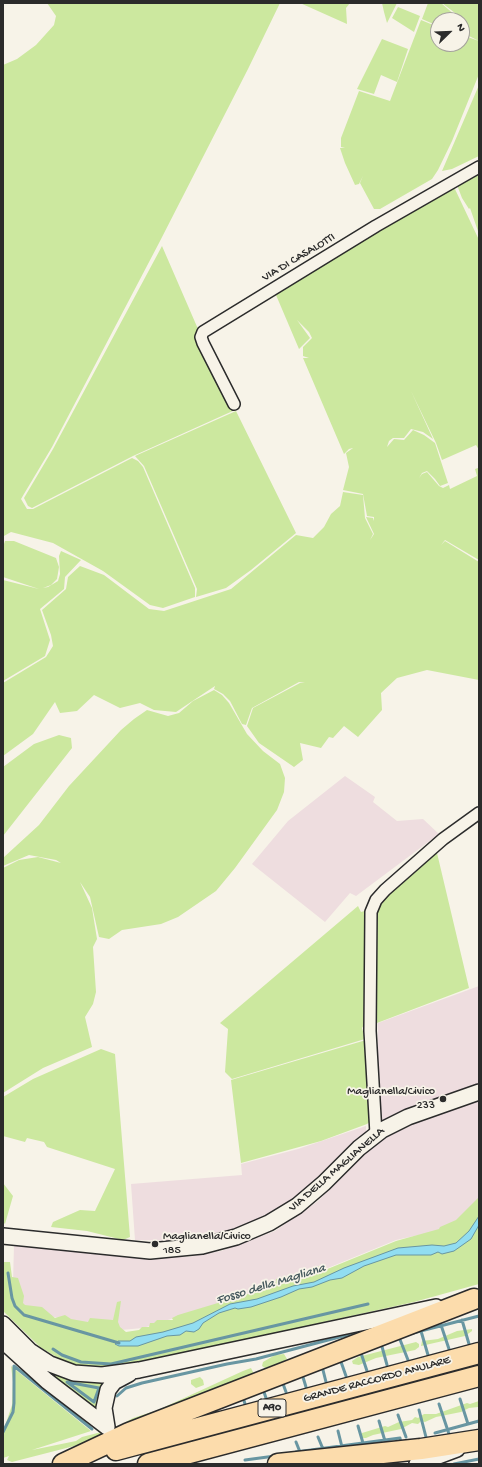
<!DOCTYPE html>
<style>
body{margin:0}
#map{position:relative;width:482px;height:1467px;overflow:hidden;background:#f7f3e8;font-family:"Gochi Hand",sans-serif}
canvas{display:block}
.frame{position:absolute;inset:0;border:4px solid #2b2b2b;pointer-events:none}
.north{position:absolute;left:430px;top:12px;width:40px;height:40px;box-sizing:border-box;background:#f7f3e8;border:1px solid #a5a39c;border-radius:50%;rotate:67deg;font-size:11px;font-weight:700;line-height:16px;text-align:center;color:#2b2b2b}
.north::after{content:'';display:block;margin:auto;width:14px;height:18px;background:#2b2b2b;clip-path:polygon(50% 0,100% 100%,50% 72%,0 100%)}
</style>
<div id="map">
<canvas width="482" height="1467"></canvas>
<div class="frame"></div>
<div class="north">N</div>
</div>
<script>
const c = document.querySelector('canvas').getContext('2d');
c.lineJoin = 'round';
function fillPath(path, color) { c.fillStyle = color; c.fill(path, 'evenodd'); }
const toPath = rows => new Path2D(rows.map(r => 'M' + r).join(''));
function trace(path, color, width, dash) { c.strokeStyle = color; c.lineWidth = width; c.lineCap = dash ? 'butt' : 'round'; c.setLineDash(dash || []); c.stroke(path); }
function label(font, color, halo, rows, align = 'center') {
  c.font = font + ' "Gochi Hand",sans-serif'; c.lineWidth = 3.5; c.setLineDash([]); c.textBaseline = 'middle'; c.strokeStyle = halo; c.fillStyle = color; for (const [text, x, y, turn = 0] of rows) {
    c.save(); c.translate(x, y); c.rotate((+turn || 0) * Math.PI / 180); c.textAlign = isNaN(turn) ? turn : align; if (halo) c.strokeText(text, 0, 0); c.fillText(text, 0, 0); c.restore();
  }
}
fillPath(toPath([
 [345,776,375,797,373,802,397,821,423,819,439,834,356,896,350,893,325,922,252,864,288,821],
 [479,986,479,1087,377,1124,378,1023],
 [479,1100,479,1198,460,1219,442,1230,396,1240,323,1270,143,1328,121,1330,28,1312,19,1305,13,1283,14,1245,125,1255,188,1257,221,1251,275,1231,318,1201,370,1148,394,1131],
 [366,1126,366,1136,294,1201,267,1217,218,1236,187,1241,135,1240,131,1184,242,1175,241,1164,298,1149]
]), '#eedddf');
fillPath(toPath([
 [47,3,280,3,248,69,159,243,52,447,21,499,27,509,33,509,132,458,138,461,143,467,195,588,195,597,163,608,150,605,103,571,53,543,11,532,4,536,3,539,3,65,17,59,36,45,54,25,56,16],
 [300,3,350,3,346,8,347,24],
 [382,3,397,3,387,23,384,12],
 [428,3,441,3,456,16,455,13,442,3,479,3,479,41,467,35,468,29,462,20,438,20,438,26,422,19],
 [398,7,420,16,414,32,392,18],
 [421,20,438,27,438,44,462,44,462,35,479,41,479,74,452,141,438,170,432,179,380,209,374,209,360,183,363,176,359,184,355,185,345,163,340,148,345,148,341,147,341,138,359,91,390,101],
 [382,39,408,49,397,82,381,75,374,94,357,89],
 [479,85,479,156,452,169,442,171],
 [479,172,479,234,470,208,469,209,462,198,457,185],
 [454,187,479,240,479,356,409,389,479,356,479,450,476,445,442,460,436,443,411,391,433,439,423,432,411,429,404,438,393,438,389,441,387,447,394,439,404,440,413,430,424,435,435,443,448,483,440,486,435,479,427,471,422,473,419,478,420,482,419,478,422,474,427,472,439,486,443,488,449,485,450,489,452,488,477,476,475,469,478,468,479,470,479,560,445,540,441,545,445,541,479,562,479,680,427,670,397,678,381,693,382,710,358,737,344,726,333,738,329,737,321,748,300,743,303,760,294,767,259,743,247,726,253,708,300,683,305,683,299,682,252,708,246,725,242,724,230,701,223,694,214,689,215,686,176,712,154,710,140,703,120,708,94,695,77,711,60,713,55,702,33,734,3,756,3,683,46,657,53,646,51,635,42,610,66,589,68,577,80,566,104,575,149,609,164,611,231,589,296,535,313,538,324,527,331,514,340,506,343,492,363,495,365,518,373,534,370,540,374,534,366,517,373,518,374,521,374,517,367,516,363,494,343,490,349,467,346,453,353,448,349,449,344,454,303,358,309,358,316,368,309,358,303,356,303,347,312,338,309,332,297,320,310,338,299,349,276,295,282,289,347,249],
 [162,246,198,329,195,334,229,407,235,410,133,456,32,508,28,506,24,498,53,449],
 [236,411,296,533,251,570,226,588,196,597,197,589,144,466,135,456],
 [5,541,14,541,56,558,59,567,57,579,51,585,43,588,48,587,58,581,60,574,59,556,61,551,81,560,65,577,64,589,40,609,50,640,45,656,3,681,3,580,39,589,3,577,3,547],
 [214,690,222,695,229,703,247,734,263,751,280,764,285,778,284,792,277,810,235,868,216,891,178,917,161,924,122,930,109,939,99,937,90,897,80,882,92,908,97,939,93,947,96,992,93,1004,85,1017,92,1047,43,1068,3,1093,3,868,19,860,38,857,61,863,56,860,29,855,3,866,3,858,39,825,69,786,121,730,134,719,147,710,168,716,179,713,193,701],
 [59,735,71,738,72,748,3,836,3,767,34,744],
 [437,853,469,988,377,1023,375,933,378,910,385,895],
 [358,906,361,912,368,910,368,1019,362,1028,365,1039,232,1079,225,1072,228,1029,220,1023],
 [366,1040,374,1118,367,1124,321,1141,241,1163,231,1080],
 [101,1049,115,1054,130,1237,123,1240,87,1231,51,1227,53,1222,80,1210,95,1211,115,1169,47,1147,44,1142,27,1138,25,1142,3,1136,3,1097,33,1079],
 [3,1183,13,1196,5,1224,3,1222],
 [479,1197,479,1284,414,1302,126,1366,105,1368,85,1367,63,1362,60,1359,40,1347,3,1311,3,1262,10,1262,12,1277,18,1278,24,1296,23,1303,25,1305,42,1307,55,1318,65,1315,71,1319,88,1322,90,1318,113,1320,117,1302,121,1301,118,1322,120,1327,126,1332,139,1330,142,1327,149,1327,150,1323,154,1323,157,1320,173,1320,172,1318,178,1315,251,1293,259,1287,276,1282,276,1279,287,1276,288,1278,322,1265,325,1270,396,1241,439,1229,440,1227,456,1220],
 [472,1329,472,1331,465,1336,421,1346,422,1341,438,1339,457,1331],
 [416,1342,419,1344,419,1347,415,1350,376,1358,359,1365,353,1364,352,1361,358,1357],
 [284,1354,287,1359,282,1362,265,1368,262,1366,263,1362,275,1355],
 [11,1366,91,1431,32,1450,76,1441,82,1437,113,1429,133,1418,158,1410,243,1371,251,1368,254,1374,239,1379,235,1384,82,1444,12,1462,7,1460,9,1456,3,1458,3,1432,12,1405,13,1382],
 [46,1369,76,1380,107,1382,100,1413],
 [200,1377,203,1380,204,1385,196,1388,191,1384,191,1380],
 [479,1401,478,1407,469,1408,461,1412,436,1417,425,1422,421,1421,418,1424,412,1423,401,1429,373,1435,366,1438,361,1438,360,1436,362,1433,385,1426,388,1427,399,1422,412,1420,415,1417,418,1418,424,1414,436,1414,467,1403,470,1404]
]), '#cce89f');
const water = toPath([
 [479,1216,479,1225,471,1239,454,1251,442,1254,438,1252,431,1255,396,1255,364,1266,342,1278,330,1280,312,1287,299,1289,281,1297,251,1307,238,1309,235,1308,219,1313,203,1323,199,1329,194,1332,186,1331,180,1335,167,1336,138,1346,119,1346,115,1344,118,1341,130,1341,136,1337,163,1332,193,1323,230,1304,257,1299,293,1286,314,1282,344,1268,398,1248,432,1245,444,1246,456,1243,469,1231,479,1216]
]);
fillPath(water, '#91ddf1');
trace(water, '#6896a2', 1);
trace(toPath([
 [8,1273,12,1298,15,1306,24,1315,119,1343],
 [462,1320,469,1344],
 [441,1325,449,1349],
 [421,1331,428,1355],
 [413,1333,479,1316],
 [399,1337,408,1360],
 [381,1343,387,1365],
 [53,1349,62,1355,81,1362,111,1364,368,1304],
 [360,1350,367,1371],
 [340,1359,346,1376],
 [322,1366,326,1382],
 [302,1374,306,1387],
 [282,1381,286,1392],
 [263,1389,266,1398],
 [117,1396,126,1388,142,1383,227,1364,256,1359,366,1330],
 [243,1397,245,1404],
 [460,1399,468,1424],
 [94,1402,67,1382,99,1388,94,1402],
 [439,1404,450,1437],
 [419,1410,427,1441],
 [398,1415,406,1437],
 [379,1421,385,1441],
 [358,1426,363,1443],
 [338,1431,342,1447],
 [3,1432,13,1412,14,1403,14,1366,92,1429],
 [435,1433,479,1421],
 [318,1437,323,1449],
 [296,1442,300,1452],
 [296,1452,400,1438,401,1444],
 [245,1460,275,1456],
 [454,1464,479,1459]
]), '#6896a2', 3);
const minor = toPath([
 [234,404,203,343,201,337,203,332,376,226,479,167],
 [376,1134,370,1031,371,912,376,900,385,890,443,839,479,813]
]);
const secondary = toPath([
 [3,1236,150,1251,202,1246,236,1237,269,1223,297,1206,324,1183,359,1148,382,1130,408,1117,479,1092],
 [3,1324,30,1351,50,1364,74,1373,102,1375,139,1370,436,1307],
 [3,1341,47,1381,107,1427],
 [107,1427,104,1408,108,1390,114,1382,129,1374],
 [417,1464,457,1449]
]);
const motorway = toPath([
 [116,1450,479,1353],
 [63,1464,129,1433,474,1299],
 [148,1464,479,1376],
 [278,1464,421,1449,479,1440]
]);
trace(minor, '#2b2b2b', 14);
trace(secondary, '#2b2b2b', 18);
trace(motorway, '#2b2b2b', 23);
trace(minor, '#f7f3e8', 11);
trace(secondary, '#f7f3e8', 15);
trace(motorway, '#fcdcac', 20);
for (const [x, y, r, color] of [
 [443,1099,4,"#2b2b2b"],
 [155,1244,4,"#2b2b2b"]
]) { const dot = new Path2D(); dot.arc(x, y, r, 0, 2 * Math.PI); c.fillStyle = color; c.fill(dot); trace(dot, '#f7f3e8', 1.5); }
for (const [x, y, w] of [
 [272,1408,28]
]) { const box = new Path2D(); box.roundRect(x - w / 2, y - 9, w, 18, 3); c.fillStyle = '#f7f3e8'; c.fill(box); trace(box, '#2b2b2b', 1); }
label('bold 11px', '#2b2b2b', null, [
 ["A90",272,1408]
]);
label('12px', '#2b2b2b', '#f7f3e8', [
 ["VIA DI CASALOTTI",299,258,-31],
 ["VIA DELLA MAGLIANELLA",337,1170,-41],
 ["GRANDE RACCORDO ANULARE",377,1380,-15]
]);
label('12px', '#2b2b2b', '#f7f3e8', [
 ["Maglianella/Civico",435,1092],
 ["233",435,1106],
 ["Maglianella/Civico",163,1237,"left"],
 ["185",163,1251,"left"]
], 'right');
label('italic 13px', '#44585c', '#f7f3e8', [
 ["Fosso della Magliana",271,1285,-17]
]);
</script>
